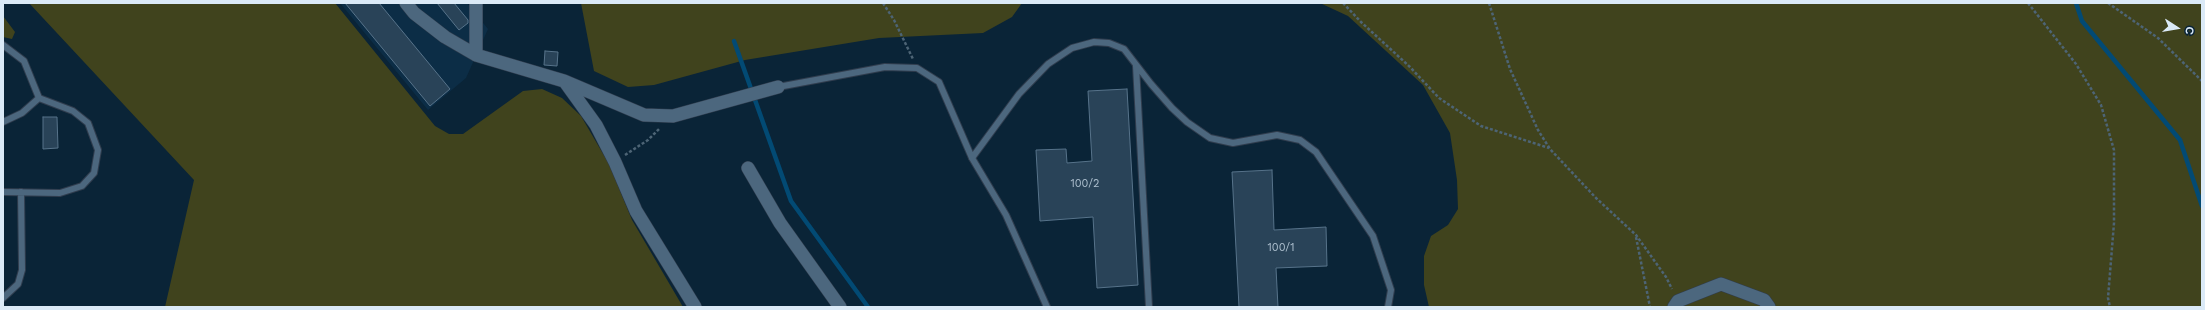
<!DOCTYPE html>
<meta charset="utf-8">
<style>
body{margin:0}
#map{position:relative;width:2205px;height:310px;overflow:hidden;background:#0a2437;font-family:"Work Sans",sans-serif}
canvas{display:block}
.frame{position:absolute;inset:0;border:4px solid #dbeaf7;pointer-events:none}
.north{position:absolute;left:2157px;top:8px;width:40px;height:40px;-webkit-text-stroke:3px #0a2437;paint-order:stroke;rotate:102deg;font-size:11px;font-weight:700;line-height:16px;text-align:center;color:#dbeaf7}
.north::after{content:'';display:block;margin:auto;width:14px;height:18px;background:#dbeaf7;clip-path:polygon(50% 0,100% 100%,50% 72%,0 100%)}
</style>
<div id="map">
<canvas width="2205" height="310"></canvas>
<div class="frame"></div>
<div class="north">С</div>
</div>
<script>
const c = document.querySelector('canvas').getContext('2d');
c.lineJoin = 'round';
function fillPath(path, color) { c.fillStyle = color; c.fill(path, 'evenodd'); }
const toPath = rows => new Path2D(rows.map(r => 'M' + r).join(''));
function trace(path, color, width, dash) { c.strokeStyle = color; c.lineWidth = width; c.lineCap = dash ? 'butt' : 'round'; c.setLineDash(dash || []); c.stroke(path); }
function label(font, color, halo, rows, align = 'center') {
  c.font = font + ' "Work Sans",sans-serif'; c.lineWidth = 3; c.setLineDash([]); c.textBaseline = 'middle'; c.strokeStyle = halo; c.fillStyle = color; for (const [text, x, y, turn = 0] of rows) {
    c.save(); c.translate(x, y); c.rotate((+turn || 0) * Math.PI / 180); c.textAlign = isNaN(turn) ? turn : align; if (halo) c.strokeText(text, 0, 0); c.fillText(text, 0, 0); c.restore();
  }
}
fillPath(toPath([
 [340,3,467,3,488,29,466,78,428,110]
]), '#0c2d46');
fillPath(toPath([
 [29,3,335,3,435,126,449,134,463,134,523,91,542,89,562,98,581,116,609,164,632,220,683,307,165,307,194,180],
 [581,3,1022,3,1012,17,983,33,879,38,745,60,654,85,628,87,594,71],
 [1320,3,2202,3,2202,307,1429,307,1424,285,1424,256,1431,236,1448,225,1458,209,1457,180,1450,133,1423,85,1348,16],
 [3,16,15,32,12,39,3,37]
]), '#40431d');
trace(toPath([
 [2076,3,2082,21,2180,140,2202,206],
 [734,41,791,201,868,307]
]), '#024a74', 4.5);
const building = toPath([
 [345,3,379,3,450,89,430,106,345,3],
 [437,3,454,3,468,20,468,23,459,30,437,3],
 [545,51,558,52,557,66,544,65,545,51],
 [1127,89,1138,285,1097,288,1093,217,1040,221,1036,150,1066,149,1067,163,1092,161,1088,91,1127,89],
 [43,117,57,117,58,148,43,149,43,117],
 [1272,170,1274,230,1326,227,1327,266,1276,268,1278,307,1239,307,1232,172,1272,170]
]);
fillPath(building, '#294358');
trace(building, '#57738a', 1);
const lane = toPath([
 [3,45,24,61,39,98,22,113,3,122],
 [1136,66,1149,307],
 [778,87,885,67,917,68,939,82,972,158,1006,215,1047,307],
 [972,158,1019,94,1048,64,1072,48,1094,42,1109,43,1124,49,1151,84,1172,108,1187,122,1210,138,1233,143,1277,135,1300,140,1316,152,1373,236,1391,290,1388,307],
 [3,192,60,193,82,186,94,173,98,150,88,123,73,111,39,98],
 [3,298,18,284,22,270,21,192]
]);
const street = toPath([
 [406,3,414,13,445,37,476,55],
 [476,3,476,55,564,81,644,115,673,116,778,87],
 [565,82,596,125,615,162,636,211,695,307],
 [748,168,780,223,840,307],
 [1674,307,1678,301,1721,284,1764,300,1769,307]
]);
trace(lane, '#303d4e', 8);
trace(street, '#303d4e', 14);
trace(toPath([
 [883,3,894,20,913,59],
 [1343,3,1361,22,1410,67,1439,98,1481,126,1549,148],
 [1489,3,1510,69,1538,130,1550,149,1596,198,1636,235,1666,277,1672,289],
 [2028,3,2076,64,2101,105,2114,150,2114,223,2108,298,2110,307],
 [2108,3,2158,38,2202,81],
 [625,155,648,140,659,129],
 [1636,237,1650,307]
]), '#4d6475', 2.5, [3, 2]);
trace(lane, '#4c677e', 6);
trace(street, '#4c677e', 13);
label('11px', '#aec0cf', null, [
 ["100/2",1085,184],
 ["100/1",1281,248]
]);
</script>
